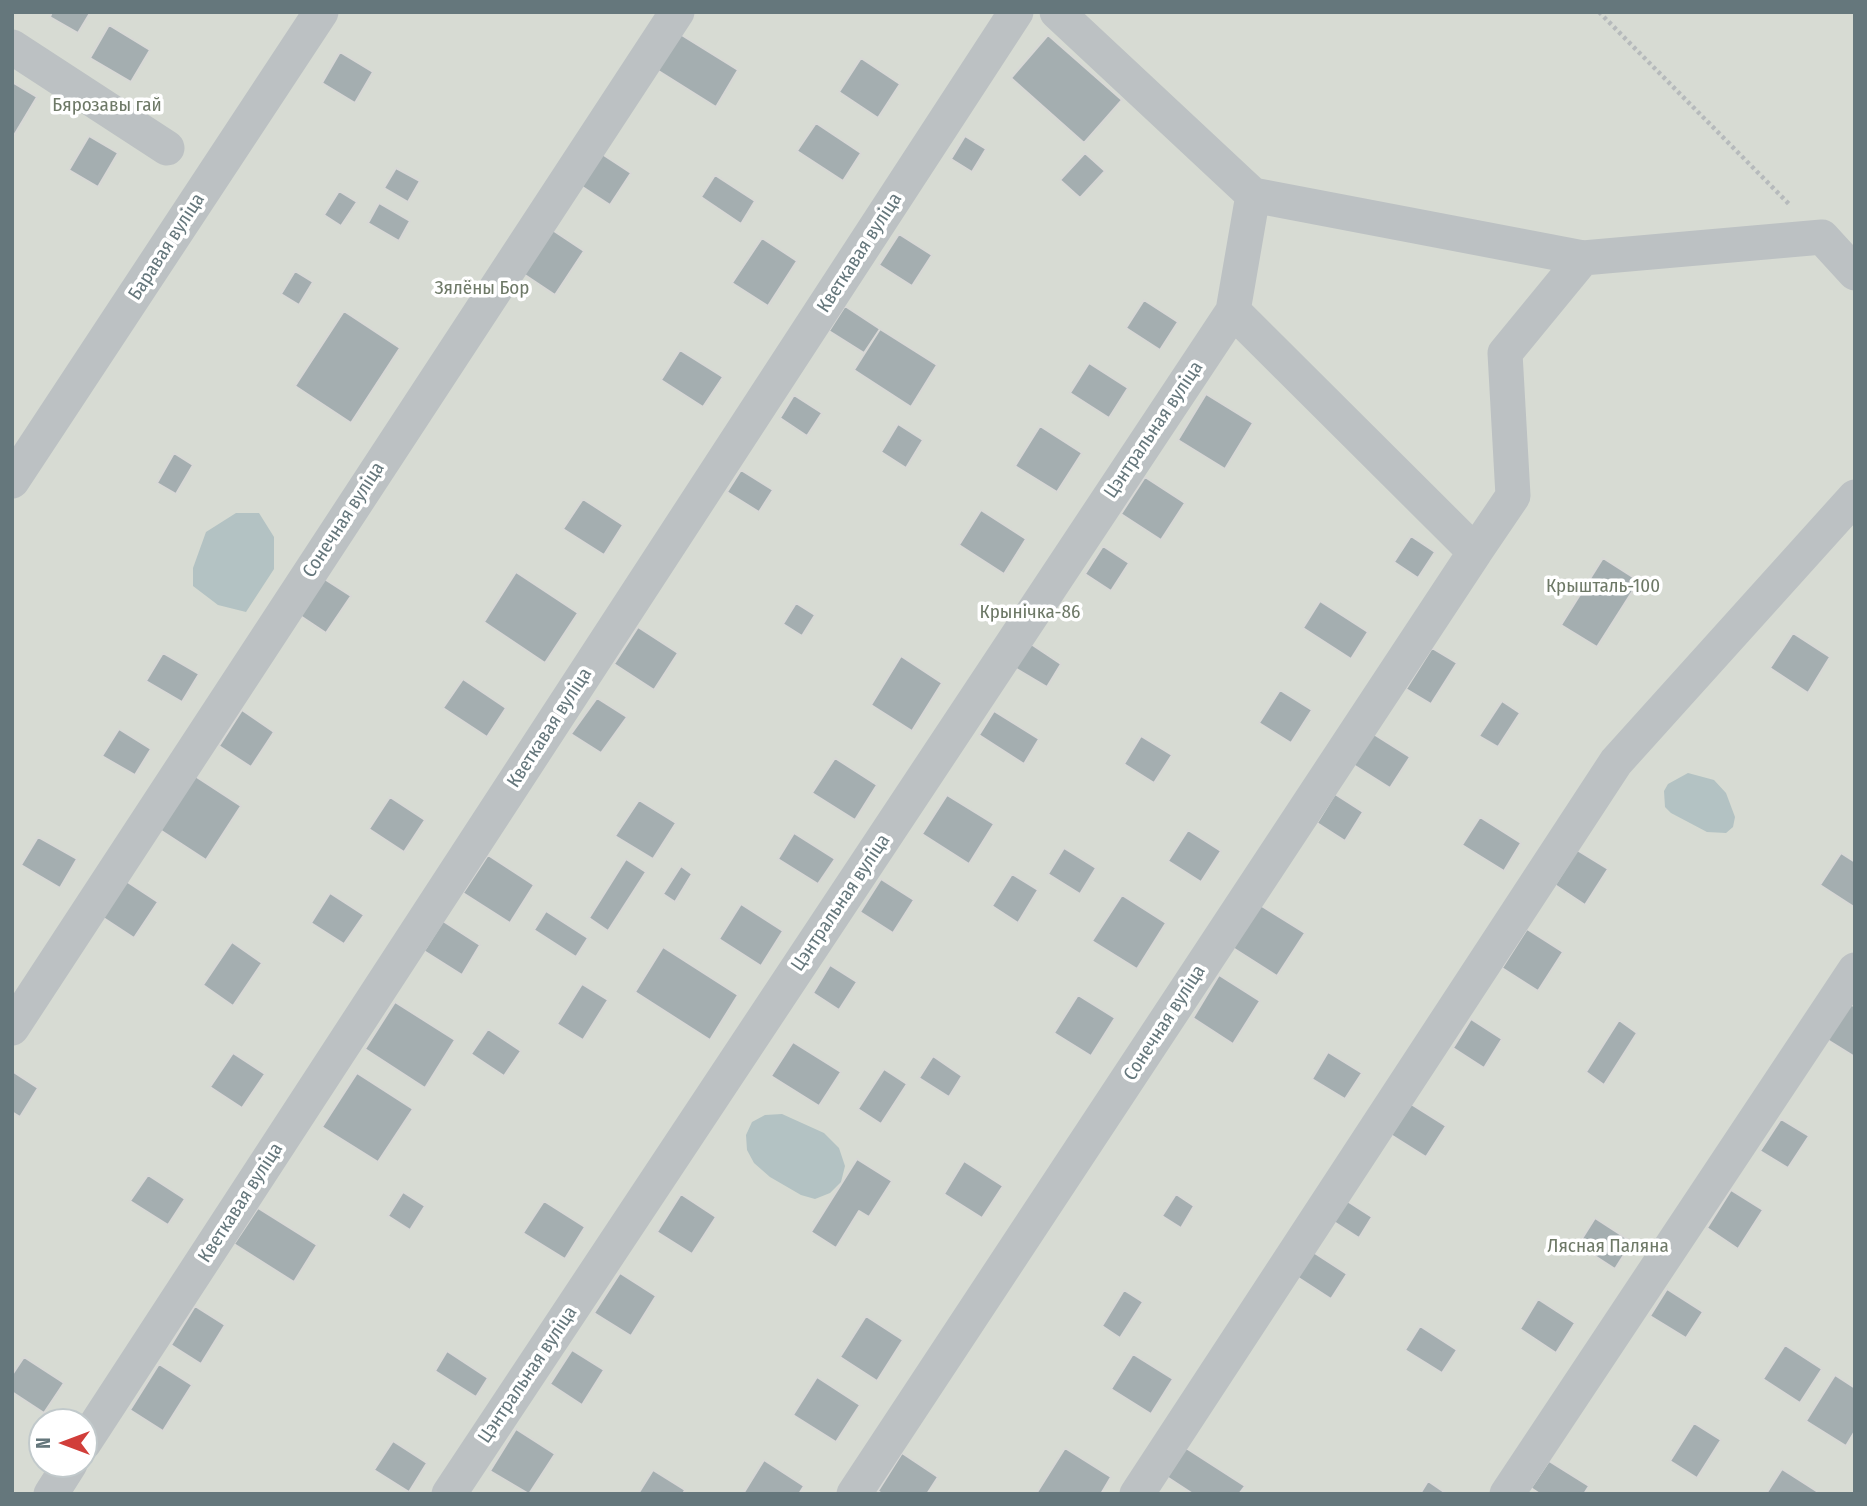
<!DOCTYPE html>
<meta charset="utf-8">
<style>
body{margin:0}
#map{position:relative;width:1867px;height:1506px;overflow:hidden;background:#f6f6f4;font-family:"Fira Sans Condensed",sans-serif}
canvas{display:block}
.frame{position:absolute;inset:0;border:14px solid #65777c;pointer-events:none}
.north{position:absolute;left:28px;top:1408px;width:70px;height:70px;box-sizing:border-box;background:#fff;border:2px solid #c1c9cb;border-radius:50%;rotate:270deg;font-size:19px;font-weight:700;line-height:28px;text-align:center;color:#65777c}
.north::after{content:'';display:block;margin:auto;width:24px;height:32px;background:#d13e3a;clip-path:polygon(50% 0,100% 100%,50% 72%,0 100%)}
</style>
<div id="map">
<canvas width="1867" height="1506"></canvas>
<div class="frame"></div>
<div class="north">N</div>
</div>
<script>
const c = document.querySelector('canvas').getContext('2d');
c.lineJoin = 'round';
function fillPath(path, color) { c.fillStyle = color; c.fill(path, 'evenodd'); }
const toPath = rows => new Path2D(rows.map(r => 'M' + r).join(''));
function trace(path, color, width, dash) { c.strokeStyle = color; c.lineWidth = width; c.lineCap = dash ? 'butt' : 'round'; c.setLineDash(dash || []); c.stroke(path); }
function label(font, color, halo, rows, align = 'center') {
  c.font = font + ' "Fira Sans Condensed",sans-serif'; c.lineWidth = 7; c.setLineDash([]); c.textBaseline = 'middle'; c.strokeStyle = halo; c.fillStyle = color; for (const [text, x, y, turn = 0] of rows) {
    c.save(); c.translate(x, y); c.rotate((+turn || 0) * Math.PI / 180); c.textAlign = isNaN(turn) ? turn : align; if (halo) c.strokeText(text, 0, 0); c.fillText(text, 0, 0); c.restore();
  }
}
fillPath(toPath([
 [12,12,1855,12,1855,1494,12,1494],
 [42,1422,84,1422,84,1464,42,1464]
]), '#d7dbd3');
fillPath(toPath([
 [236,513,259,513,274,537,274,569,246,612,218,605,193,586,193,568,206,532],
 [1688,773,1714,780,1726,793,1735,817,1733,827,1726,833,1707,832,1671,813,1665,807,1664,791,1668,784],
 [782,1114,824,1133,839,1148,845,1166,841,1182,830,1193,815,1199,801,1195,770,1177,754,1163,747,1150,746,1135,752,1122,765,1115]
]), '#b3c2c3');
const building = toPath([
 [52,12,90,12,90,13,78,33,50,17,52,12],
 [109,25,150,50,131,82,90,58,109,25],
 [680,34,738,70,716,107,657,70,680,34],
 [1048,35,1122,100,1084,143,1011,78,1048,35],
 [340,52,373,72,355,103,322,83,340,52],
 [861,58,900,84,878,118,839,92,861,58],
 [12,82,37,97,13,137,12,137,12,82],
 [816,123,861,153,843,181,797,151,816,123],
 [89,136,118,153,98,187,69,170,89,136],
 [965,136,986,149,972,172,951,159,965,136],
 [599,152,631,173,610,205,578,184,599,152],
 [1085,153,1105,171,1080,198,1060,180,1085,153],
 [396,168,420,181,408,202,384,188,396,168],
 [715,175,755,201,741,224,701,197,715,175],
 [339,191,357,202,341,226,324,215,339,191],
 [379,203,410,221,399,241,368,223,379,203],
 [548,227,584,251,555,295,519,271,548,227],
 [899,234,932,255,912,286,879,265,899,234],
 [762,238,797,261,768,306,732,283,762,238],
 [295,271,313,282,299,305,281,294,295,271],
 [1144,300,1178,322,1160,350,1126,328,1144,300],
 [845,306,880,329,864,353,829,331,845,306],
 [344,311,400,348,351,423,295,386,344,311],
 [880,329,937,365,911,407,854,370,880,329],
 [680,350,723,377,703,407,661,380,680,350],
 [1089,363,1128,388,1109,418,1070,393,1089,363],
 [1206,394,1253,423,1225,469,1178,440,1206,394],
 [794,395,822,413,807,436,780,418,794,395],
 [898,424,923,440,906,468,881,452,898,424],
 [1040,426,1082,453,1057,492,1015,466,1040,426],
 [174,453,193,465,176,494,157,483,174,453],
 [741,470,773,490,759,512,727,492,741,470],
 [1145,477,1185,503,1161,540,1121,514,1145,477],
 [583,499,623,525,604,555,563,529,583,499],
 [981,510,1026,539,1004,574,959,545,981,510],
 [1411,536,1435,552,1418,578,1394,562,1411,536],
 [1103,546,1129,563,1111,591,1085,574,1103,546],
 [1603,558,1639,581,1597,647,1561,625,1603,558],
 [516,572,578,613,545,663,484,622,516,572],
 [323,578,351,596,326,633,299,615,323,578],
 [1320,601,1368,632,1351,659,1303,628,1320,601],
 [796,603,815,615,802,636,783,624,796,603],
 [638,627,678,653,654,690,614,664,638,627],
 [1793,633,1830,657,1808,693,1770,668,1793,633],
 [1031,644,1061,664,1047,687,1015,668,1031,644],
 [1432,648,1457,663,1431,704,1406,689,1432,648],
 [163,653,199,674,182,702,146,681,163,653],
 [901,656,942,683,912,731,871,705,901,656],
 [463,679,506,708,487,737,443,708,463,679],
 [1280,690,1312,710,1291,743,1259,723,1280,690],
 [597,698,627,717,601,753,571,734,597,698],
 [1502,701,1520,713,1498,747,1479,736,1502,701],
 [242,710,274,732,251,767,219,746,242,710],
 [994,711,1039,739,1024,764,979,735,994,711],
 [119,729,151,749,135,775,102,756,119,729],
 [1372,733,1410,757,1390,788,1352,764,1372,733],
 [1141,736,1172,755,1154,783,1124,764,1141,736],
 [835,758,877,785,855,820,812,793,835,758],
 [192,774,241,806,206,860,157,828,192,774],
 [1335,794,1363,812,1345,841,1317,823,1335,794],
 [947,795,994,824,969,864,922,834,947,795],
 [390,797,425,820,404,852,369,829,390,797],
 [639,800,676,823,653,859,615,836,639,800],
 [1480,817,1521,843,1504,871,1462,845,1480,817],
 [1188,830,1221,851,1201,882,1168,861,1188,830],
 [794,833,835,859,818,884,778,859,794,833],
 [38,837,77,859,60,888,21,865,38,837],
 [1064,848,1096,868,1080,894,1048,874,1064,848],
 [1577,850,1608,869,1585,905,1555,885,1577,850],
 [1841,853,1855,862,1854,907,1820,885,1841,853],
 [488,855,534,885,510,923,463,893,488,855],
 [626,859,646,872,608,931,589,918,626,859],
 [681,866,692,874,675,902,663,894,681,866],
 [1012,874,1038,890,1018,923,992,906,1012,874],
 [881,879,914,900,893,933,860,912,881,879],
 [126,881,158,902,134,938,102,917,126,881],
 [330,893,364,915,344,944,311,923,330,893],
 [1122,895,1166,923,1137,969,1092,941,1122,895],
 [741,904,783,931,761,966,719,939,741,904],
 [1260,905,1305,933,1277,976,1233,948,1260,905],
 [546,911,588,938,576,957,534,930,546,911],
 [443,921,480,945,462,975,424,951,443,921],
 [1527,929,1563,952,1538,991,1502,968,1527,929],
 [232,942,262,963,233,1006,203,985,232,942],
 [663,947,738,995,710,1040,635,992,663,947],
 [830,965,857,982,839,1010,813,993,830,965],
 [1219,975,1260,1001,1233,1044,1193,1018,1219,975],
 [582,984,608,1000,583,1040,557,1024,582,984],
 [1078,995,1115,1018,1091,1056,1054,1033,1078,995],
 [395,1002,455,1040,425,1088,365,1049,395,1002],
 [1849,1003,1855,1007,1855,1057,1826,1039,1849,1003],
 [1471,1019,1502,1039,1484,1068,1453,1048,1471,1019],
 [1619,1020,1637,1033,1604,1085,1586,1072,1619,1020],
 [488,1029,521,1051,504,1076,471,1054,488,1029],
 [793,1042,841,1072,819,1106,771,1076,793,1042],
 [1328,1052,1362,1073,1345,1099,1312,1079,1328,1052],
 [233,1053,265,1074,242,1108,210,1087,233,1053],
 [933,1056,962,1076,949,1097,919,1078,933,1056],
 [884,1069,907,1084,881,1124,858,1109,884,1069],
 [12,1071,38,1088,20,1117,12,1112,12,1071],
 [357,1073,413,1109,378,1162,322,1127,357,1073],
 [1411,1104,1446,1126,1426,1157,1391,1135,1411,1104],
 [1781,1119,1809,1136,1788,1168,1760,1151,1781,1119],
 [857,1159,892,1181,869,1217,859,1211,836,1248,811,1232,857,1159],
 [964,1161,1003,1186,982,1218,944,1194,964,1161],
 [148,1175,185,1199,168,1225,130,1201,148,1175],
 [1731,1190,1763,1210,1738,1249,1707,1228,1731,1190],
 [403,1192,425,1206,410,1230,388,1216,403,1192],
 [681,1194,716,1217,692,1254,657,1232,681,1194],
 [1176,1194,1194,1206,1181,1228,1162,1216,1176,1194],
 [1344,1199,1372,1217,1359,1238,1331,1220,1344,1199],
 [544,1201,585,1227,565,1259,523,1233,544,1201],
 [258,1208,317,1245,294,1282,234,1244,258,1208],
 [1595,1218,1632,1242,1615,1269,1578,1245,1595,1218],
 [1310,1250,1347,1274,1331,1299,1294,1275,1310,1250],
 [620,1273,656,1296,631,1336,594,1313,620,1273],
 [1667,1289,1703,1312,1686,1338,1650,1316,1667,1289],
 [1124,1290,1143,1302,1120,1338,1102,1326,1124,1290],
 [1538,1299,1575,1323,1556,1353,1520,1329,1538,1299],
 [195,1306,225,1325,201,1364,171,1345,195,1306],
 [866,1316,903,1340,877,1381,840,1357,866,1316],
 [1420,1326,1457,1350,1442,1373,1405,1350,1420,1326],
 [1785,1345,1822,1369,1800,1403,1763,1379,1785,1345],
 [572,1350,604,1370,582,1405,550,1384,572,1350],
 [447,1351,488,1378,476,1397,435,1371,447,1351],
 [1133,1354,1173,1379,1151,1414,1111,1389,1133,1354],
 [24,1357,64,1383,44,1413,12,1392,12,1375,24,1357],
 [159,1364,192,1385,163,1431,130,1410,159,1364],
 [1835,1375,1855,1388,1855,1431,1846,1446,1806,1421,1835,1375],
 [817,1377,860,1405,836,1442,793,1415,817,1377],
 [1694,1423,1721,1440,1697,1478,1670,1461,1694,1423],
 [516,1429,555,1454,529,1494,490,1471,516,1429],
 [393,1441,427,1463,409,1492,374,1470,393,1441],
 [1065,1448,1111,1477,1101,1494,1036,1494,1065,1448],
 [1186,1448,1245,1486,1239,1494,1193,1494,1167,1477,1186,1448],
 [902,1453,938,1477,927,1494,882,1494,878,1491,902,1453],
 [764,1460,804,1486,799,1494,743,1494,764,1460],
 [1549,1461,1589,1486,1584,1494,1540,1494,1531,1488,1549,1461],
 [1782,1469,1821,1494,1766,1494,1782,1469],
 [653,1470,685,1490,683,1494,638,1494,653,1470],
 [1428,1481,1447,1494,1420,1494,1428,1481]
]);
fillPath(building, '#a4aeb0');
trace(building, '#d8d8d6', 2);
trace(toPath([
 [1599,12,1791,206]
]), '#b6babc', 4.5, [3.5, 3.5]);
trace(toPath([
 [1057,12,1253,195,1233,311,1475,552,1513,496,1505,353,1583,258,1822,237,1855,273],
 [12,47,167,148],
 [1253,195,1583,258],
 [12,481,321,12],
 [12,1028,677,12],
 [84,1443,1016,12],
 [51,1494,70,1464],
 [449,1494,1233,311],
 [854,1494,1475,552],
 [1137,1494,1616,762,1855,497],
 [1507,1494,1855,970]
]), '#bcc1c3', 35);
label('19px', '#6e7967', '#fff', [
 ["Бярозавы гай",107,106],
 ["Зялёны Бор",482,289],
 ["Крышталь-100",1603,587],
 ["Крынічка-86",1030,613],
 ["Лясная Паляна",1608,1247]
]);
label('19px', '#65777c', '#fff', [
 ["Баравая вуліца",167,247,-57],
 ["Кветкавая вуліца",860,253,-57],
 ["Цэнтральная вуліца",1154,430,-56],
 ["Сонечная вуліца",344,520,-57],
 ["Кветкавая вуліца",550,728,-57],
 ["Цэнтральная вуліца",841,903,-56],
 ["Сонечная вуліца",1165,1023,-57],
 ["Кветкавая вуліца",241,1203,-57],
 ["Цэнтральная вуліца",528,1375,-56]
]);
</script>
